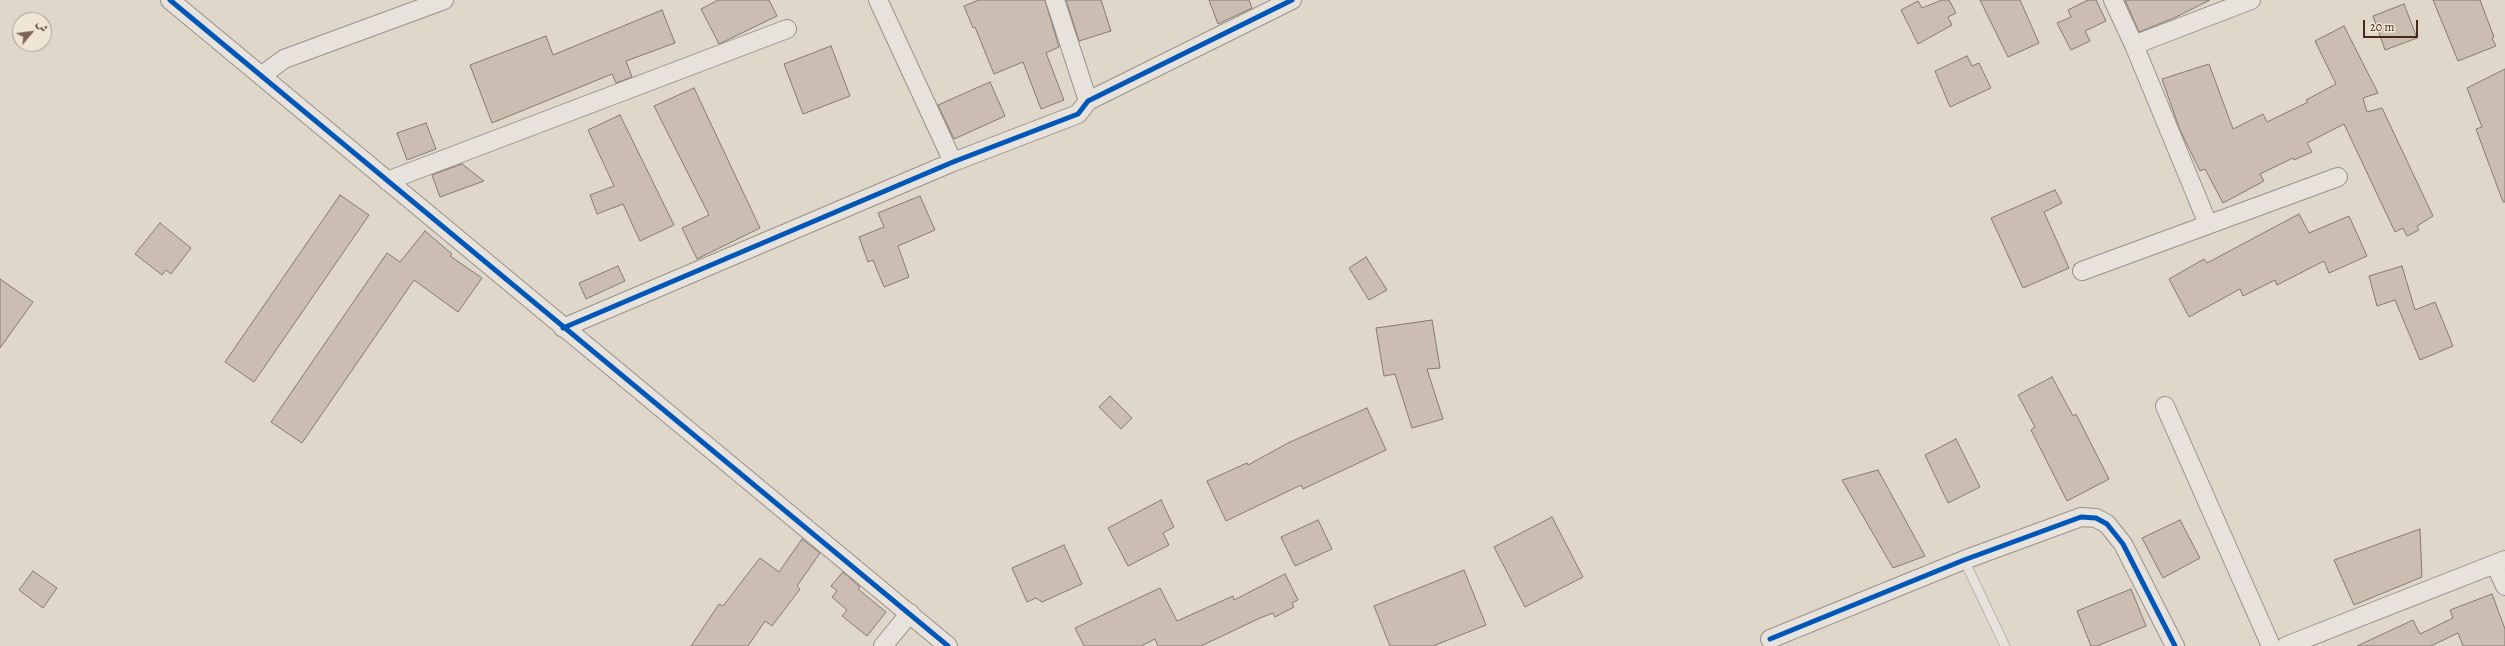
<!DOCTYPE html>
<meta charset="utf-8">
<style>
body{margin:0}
#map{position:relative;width:2505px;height:646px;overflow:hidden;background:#dfd7ca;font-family:Alegreya,Amiri,serif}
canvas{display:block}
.north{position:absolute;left:12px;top:12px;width:40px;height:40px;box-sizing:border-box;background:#f0e6d7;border:1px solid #ac9a8c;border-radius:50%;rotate:61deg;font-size:11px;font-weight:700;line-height:16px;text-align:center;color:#47281b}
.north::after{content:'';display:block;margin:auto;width:14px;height:18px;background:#7c6558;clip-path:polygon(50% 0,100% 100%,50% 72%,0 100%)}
.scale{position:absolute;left:2363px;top:20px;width:55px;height:18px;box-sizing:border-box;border:2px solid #47281b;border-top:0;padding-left:5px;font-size:12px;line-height:14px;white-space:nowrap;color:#47281b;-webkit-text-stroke:3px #f0e6d7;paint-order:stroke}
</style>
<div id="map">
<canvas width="2505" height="646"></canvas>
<div class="north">ش</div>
<div class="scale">20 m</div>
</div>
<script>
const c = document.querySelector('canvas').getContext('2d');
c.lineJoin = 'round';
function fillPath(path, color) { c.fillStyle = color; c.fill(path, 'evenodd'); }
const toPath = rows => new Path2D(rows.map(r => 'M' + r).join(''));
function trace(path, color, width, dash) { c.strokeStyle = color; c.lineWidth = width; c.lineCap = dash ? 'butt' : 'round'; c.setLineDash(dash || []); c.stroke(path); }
const building = toPath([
 [718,0,769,0,777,16,719,44,701,9,718,0],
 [979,0,1045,0,1059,47,1046,53,1064,100,1041,109,1023,62,994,74,975,27,973,28,964,6,979,0],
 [1066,0,1101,0,1111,31,1079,41,1066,0],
 [1209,0,1249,0,1252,8,1218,24,1209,0],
 [1942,0,1949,0,1956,13,1948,17,1952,25,1918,44,1901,10,1918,1,1922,8,1942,0],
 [1980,0,2020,0,2039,43,2008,57,1980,0],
 [2088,0,2096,0,2106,21,2085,31,2090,41,2071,50,2057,23,2071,17,2068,10,2088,0],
 [2125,0,2210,0,2174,18,2139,32,2125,0],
 [2433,0,2480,0,2494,37,2492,38,2496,46,2458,61,2433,0],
 [2404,4,2417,38,2385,50,2373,16,2404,4],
 [662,10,675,43,626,61,632,77,616,83,612,74,492,123,470,65,546,36,553,55,662,10],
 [2344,26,2378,93,2363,98,2367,112,2382,108,2433,216,2417,226,2419,230,2407,236,2403,228,2395,232,2344,124,2307,143,2312,152,2294,160,2293,158,2260,174,2264,181,2223,203,2205,169,2200,171,2180,130,2162,79,2209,64,2233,129,2263,114,2267,122,2308,102,2306,100,2336,84,2315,41,2344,26],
 [831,46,850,96,803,114,784,64,831,46],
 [1967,56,1972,66,1979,63,1991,88,1950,107,1935,71,1967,56],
 [2505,69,2505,202,2503,202,2476,129,2482,127,2467,88,2505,69],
 [990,82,1005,116,954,139,938,105,990,82],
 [694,88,760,228,697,259,682,228,709,215,654,106,694,88],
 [620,115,674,225,640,241,623,204,597,214,590,195,614,186,588,130,620,115],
 [426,123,436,149,407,160,397,133,426,123],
 [462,164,484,181,440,197,432,175,462,164],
 [2055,190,2062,203,2044,212,2069,268,2023,288,1991,218,2055,190],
 [340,195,369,215,254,382,225,362,340,195],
 [920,196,935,230,898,246,909,277,884,287,873,260,868,262,859,237,884,227,878,213,920,196],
 [2299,214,2309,233,2349,216,2367,256,2329,273,2324,261,2277,285,2275,280,2243,296,2240,289,2189,317,2169,279,2204,259,2207,263,2299,214],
 [160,223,191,248,171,274,166,270,162,275,135,254,160,223],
 [425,231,452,254,450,256,482,278,458,312,414,280,302,443,271,422,387,253,400,262,425,231],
 [1366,257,1387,290,1369,300,1349,268,1366,257],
 [618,266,625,281,586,299,579,283,618,266],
 [2402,266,2415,310,2435,302,2453,346,2420,360,2395,300,2377,306,2369,276,2402,266],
 [0,279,33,302,0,348,0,279],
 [1432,320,1440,368,1427,369,1443,419,1412,428,1395,374,1384,376,1376,328,1432,320],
 [2052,377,2073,416,2076,414,2109,479,2067,501,2031,430,2035,427,2018,395,2052,377],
 [1110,396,1132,418,1121,429,1099,407,1110,396],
 [1367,408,1386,450,1303,489,1301,485,1226,521,1207,481,1247,463,1248,465,1288,443,1367,408],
 [1956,439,1980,487,1948,503,1925,455,1956,439],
 [1878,470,1925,556,1893,568,1842,480,1878,470],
 [1161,500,1174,527,1163,533,1169,545,1128,566,1108,528,1161,500],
 [1552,517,1583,577,1525,607,1494,547,1552,517],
 [1318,520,1332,549,1295,566,1281,537,1318,520],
 [2180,520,2200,558,2163,578,2142,538,2180,520],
 [2420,529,2422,577,2354,605,2334,560,2420,529],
 [802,539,820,553,797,586,800,589,772,626,765,621,748,646,691,646,719,604,723,606,760,558,779,572,802,539],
 [1064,545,1082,584,1042,602,1036,598,1027,602,1012,568,1064,545],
 [1464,570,1486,625,1433,646,1390,646,1374,606,1464,570],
 [33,571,57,588,43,608,19,590,33,571],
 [843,572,860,587,858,589,886,612,867,636,842,616,847,610,832,597,837,591,831,586,843,572],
 [1285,574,1298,600,1292,603,1294,607,1275,617,1273,613,1260,618,1201,646,1158,646,1155,639,1141,646,1084,646,1075,628,1160,588,1177,621,1233,596,1234,600,1285,574],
 [2131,589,2146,626,2097,646,2091,646,2077,611,2131,589],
 [2492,594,2505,629,2505,646,2463,646,2458,633,2431,646,2357,646,2413,620,2420,634,2453,618,2450,610,2492,594]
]);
fillPath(building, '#ccbdb2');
trace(building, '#847a71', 1);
const lane = toPath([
 [1964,560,2005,646]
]);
const street = toPath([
 [170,0,948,646],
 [878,0,953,162],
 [1055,0,1088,101],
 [2113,0,2134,45,2251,0],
 [2134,45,2208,224],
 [261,76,284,59,444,0],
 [387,181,787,29],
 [2082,271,2338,177],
 [563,328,953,162,1078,114,1088,101,1292,0],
 [2165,406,2271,646],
 [2495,564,2505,586],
 [1770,639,1964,560,2081,517,2096,518,2107,524,2123,544,2175,646],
 [883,646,910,613],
 [2286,646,2505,560]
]);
trace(lane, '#9a9188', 10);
trace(street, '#9a9188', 20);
trace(lane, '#e7e2dc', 9);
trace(street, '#e7e2dc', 18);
trace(toPath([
 [170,0,948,646],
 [563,328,953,162,1078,114,1088,101,1292,0],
 [1770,639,1964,560,2081,517,2096,518,2107,524,2123,544,2175,646]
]), '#0057b8', 5);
</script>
